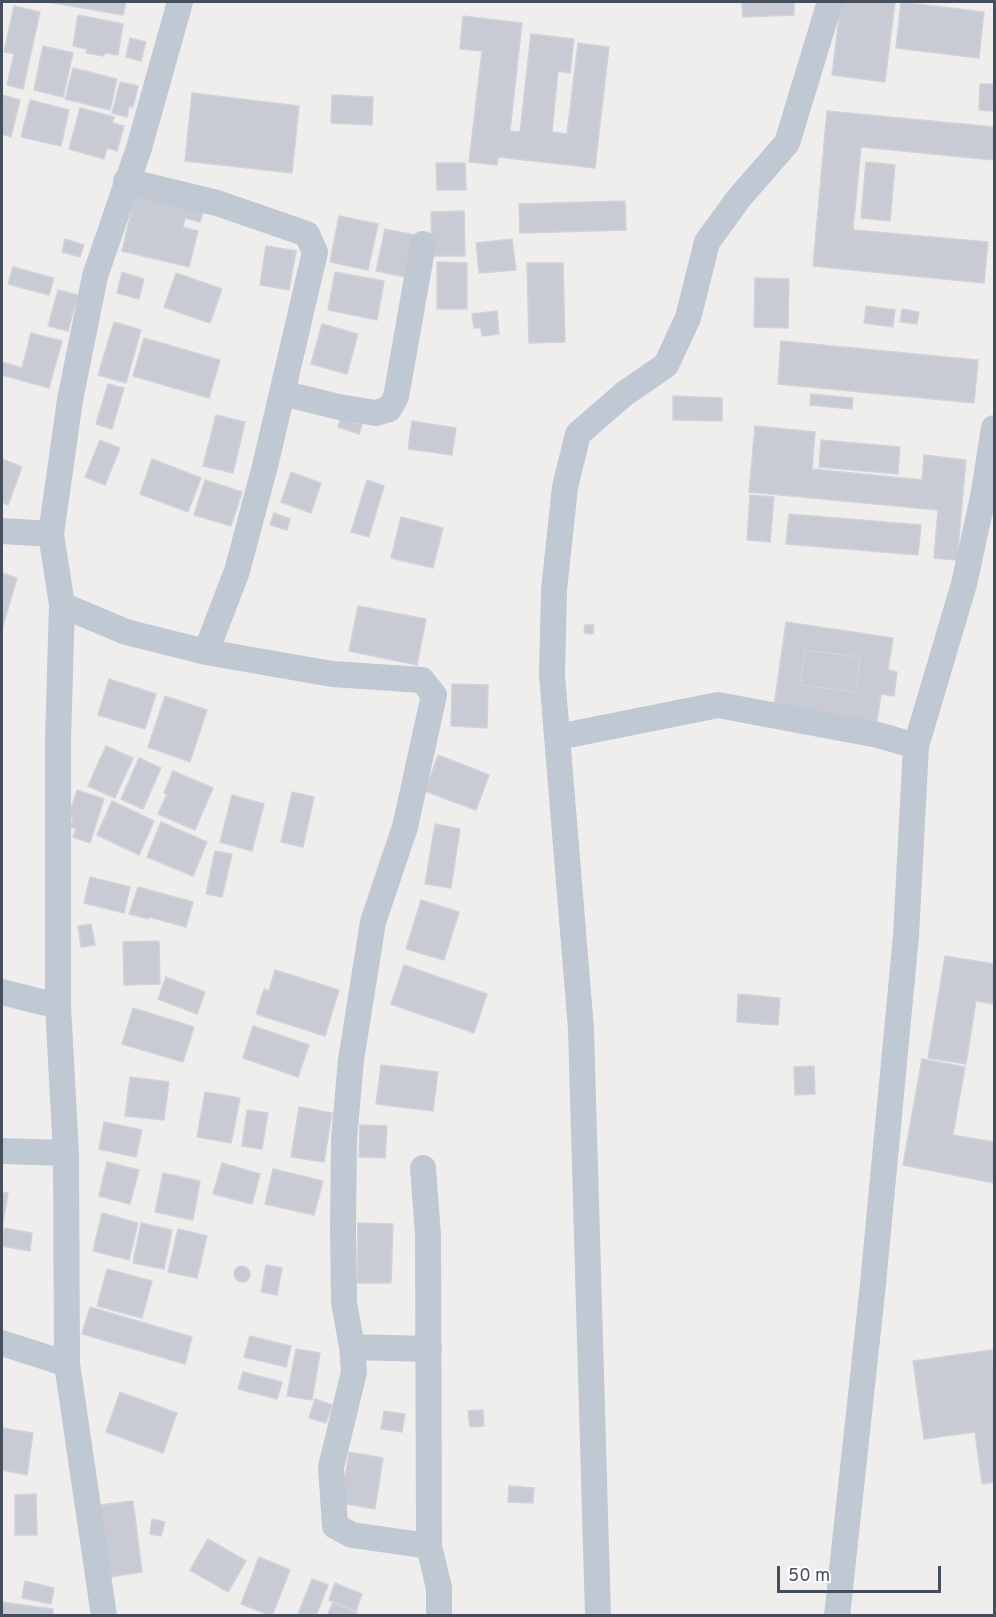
<!DOCTYPE html>
<style>
body{margin:0}
#map{position:relative;width:996px;height:1617px;overflow:hidden;background:#f0eeed;font-family:Overpass,sans-serif}
canvas{display:block}
.frame{position:absolute;inset:0;border:3px solid #444e5c;pointer-events:none}
.scale{position:absolute;left:777px;top:1566px;width:164px;height:27px;box-sizing:border-box;border:3px solid #444e5c;border-top:0;padding-left:8px;font-size:18px;line-height:21px;white-space:nowrap;color:#444e5c;-webkit-text-stroke:4px #fff;paint-order:stroke}
</style>
<div id="map">
<canvas width="996" height="1617"></canvas>
<div class="frame"></div>
<div class="scale">50 m</div>
</div>
<script>
const c = document.querySelector('canvas').getContext('2d');
c.lineJoin = 'round';
function fillPath(path, color) { c.fillStyle = color; c.fill(path, 'evenodd'); }
const toPath = rows => new Path2D(rows.map(r => 'M' + r).join(''));
function trace(path, color, width, dash) { c.strokeStyle = color; c.lineWidth = width; c.lineCap = dash ? 'butt' : 'round'; c.setLineDash(dash || []); c.stroke(path); }
const building = toPath([
 [48,2,126,2,123,15,48,2],
 [742,2,794,2,794,15,743,17,742,2],
 [841,2,895,2,885,82,832,75,841,2],
 [901,2,984,12,979,58,896,48,901,2],
 [14,6,40,12,23,89,7,85,14,54,4,52,14,6],
 [78,15,123,24,118,55,105,53,104,56,86,53,87,49,73,46,78,15],
 [463,16,522,23,510,131,520,132,531,34,574,39,570,73,558,71,552,132,567,134,578,43,609,47,595,168,498,157,497,165,469,162,482,51,460,49,463,16],
 [130,38,146,42,141,61,126,57,130,38],
 [43,46,73,53,63,97,34,90,43,46],
 [73,68,117,79,110,110,65,99,73,68],
 [120,82,138,86,133,107,129,106,127,117,112,113,120,82],
 [980,84,994,84,994,111,979,110,980,84],
 [192,93,299,106,292,173,185,161,192,93],
 [2,95,20,100,11,137,2,134,2,95],
 [332,95,373,97,372,125,331,123,332,95],
 [30,100,69,110,61,146,21,137,30,100],
 [80,108,114,117,112,123,124,126,117,151,107,148,104,159,69,149,80,108],
 [827,111,994,127,994,160,861,147,853,230,988,242,984,283,813,266,827,111],
 [866,162,895,165,890,221,861,218,866,162],
 [436,163,465,163,466,190,437,190,436,163],
 [135,196,204,208,200,222,185,218,183,227,198,231,189,267,122,251,135,196],
 [625,201,626,230,520,233,519,204,625,201],
 [464,211,465,256,432,256,431,212,464,211],
 [339,216,378,224,368,270,330,262,339,216],
 [385,229,414,235,405,277,376,271,385,229],
 [65,239,84,245,80,257,62,252,65,239],
 [512,239,516,270,479,273,476,243,512,239],
 [266,246,296,251,289,290,260,285,266,246],
 [437,262,467,263,467,309,437,309,437,262],
 [527,263,563,263,565,342,529,343,527,263],
 [13,267,54,278,49,295,8,284,13,267],
 [122,272,144,279,139,299,117,293,122,272],
 [335,272,384,281,377,320,328,310,335,272],
 [176,273,222,289,210,323,164,307,176,273],
 [755,278,789,279,788,328,754,327,755,278],
 [58,290,78,295,68,331,48,326,58,290],
 [866,306,895,310,893,327,864,323,866,306],
 [902,309,919,312,917,324,900,322,902,309],
 [497,311,499,334,482,336,481,328,474,328,472,314,497,311],
 [114,322,141,330,126,383,98,375,114,322],
 [322,324,358,334,347,374,311,364,322,324],
 [31,333,62,341,49,388,2,375,2,362,22,368,31,333],
 [144,338,220,360,209,398,133,376,144,338],
 [781,341,978,360,974,403,778,384,781,341],
 [108,384,124,388,112,429,96,424,108,384],
 [811,394,853,398,852,409,810,405,811,394],
 [673,396,722,398,722,421,673,420,673,396],
 [216,415,245,422,233,473,203,466,216,415],
 [341,418,362,425,359,434,338,427,341,418],
 [412,421,456,428,452,455,408,449,412,421],
 [755,426,815,432,812,469,922,480,924,455,966,460,957,560,934,558,938,510,749,492,755,426],
 [100,440,120,448,105,485,85,477,100,440],
 [821,440,900,447,898,474,819,467,821,440],
 [2,459,22,467,8,505,2,502,2,459],
 [152,459,201,478,188,512,140,494,152,459],
 [291,472,321,483,311,513,281,502,291,472],
 [205,480,242,492,231,526,194,515,205,480],
 [367,480,384,486,369,537,351,532,367,480],
 [750,495,774,497,770,542,747,540,750,495],
 [274,513,290,519,287,530,270,525,274,513],
 [789,514,921,525,918,555,786,544,789,514],
 [401,517,443,528,433,568,391,558,401,517],
 [2,573,17,578,2,629,2,573],
 [358,606,426,619,417,665,349,651,358,606],
 [786,622,893,638,888,670,897,672,894,696,881,694,877,722,774,706,786,622],
 [805,650,860,657,856,692,800,685,805,650],
 [585,625,594,625,593,634,584,633,585,625],
 [805,650,860,657,856,692,800,685,805,650],
 [109,679,156,694,145,729,98,715,109,679],
 [452,684,488,685,487,728,451,726,452,684],
 [165,696,207,710,190,762,148,747,165,696],
 [106,746,133,758,115,798,88,786,106,746],
 [438,755,489,775,476,810,425,791,438,755],
 [139,758,161,768,143,809,121,799,139,758],
 [173,771,213,788,195,830,158,814,167,794,164,793,173,771],
 [77,790,104,799,90,843,73,837,76,829,70,827,73,819,68,818,77,790],
 [292,792,314,797,303,847,281,842,292,792],
 [232,795,264,804,252,851,220,842,232,795],
 [112,801,154,821,139,855,97,835,112,801],
 [161,822,207,842,193,876,147,857,161,822],
 [435,824,460,829,451,888,425,884,435,824],
 [215,851,232,854,222,897,206,894,215,851],
 [90,877,130,887,124,913,84,903,90,877],
 [138,887,193,902,186,927,149,917,148,919,129,914,138,887],
 [421,900,459,912,444,960,406,949,421,900],
 [91,924,95,945,81,947,78,926,91,924],
 [159,941,160,984,124,985,123,942,159,941],
 [945,956,994,964,994,1004,976,1001,966,1064,928,1058,945,956],
 [404,965,487,994,474,1033,391,1004,404,965],
 [275,970,339,990,325,1036,256,1014,264,989,269,991,275,970],
 [166,977,205,992,197,1014,158,999,166,977],
 [738,994,780,998,778,1025,737,1022,738,994],
 [133,1008,194,1027,183,1062,122,1044,133,1008],
 [253,1026,309,1045,298,1077,243,1058,253,1026],
 [922,1059,965,1067,953,1135,994,1142,994,1183,903,1165,922,1059],
 [381,1065,438,1072,433,1111,376,1104,381,1065],
 [814,1066,815,1094,795,1095,794,1067,814,1066],
 [130,1077,169,1082,164,1120,125,1116,130,1077],
 [205,1092,240,1098,231,1143,197,1137,205,1092],
 [299,1107,332,1113,324,1162,291,1157,299,1107],
 [247,1110,268,1113,262,1149,242,1146,247,1110],
 [104,1122,142,1130,136,1157,99,1149,104,1122],
 [360,1125,387,1126,385,1158,359,1157,360,1125],
 [107,1162,139,1170,130,1204,99,1196,107,1162],
 [222,1163,260,1174,252,1204,213,1194,222,1163],
 [273,1169,323,1181,314,1215,265,1204,273,1169],
 [163,1173,200,1181,193,1220,155,1212,163,1173],
 [2,1192,8,1193,2,1229,2,1192],
 [102,1213,138,1223,129,1260,93,1251,102,1213],
 [141,1223,172,1230,164,1269,133,1263,141,1223],
 [358,1223,393,1224,391,1283,357,1283,358,1223],
 [4,1228,32,1233,30,1251,2,1246,4,1228],
 [178,1229,207,1236,197,1278,168,1272,178,1229],
 [266,1265,282,1268,277,1295,261,1292,266,1265],
 '234 1274a8 8 0 1 1 16 0a8 8 0 1 1-16 0Z',
 [107,1269,152,1281,142,1318,97,1306,107,1269],
 [90,1307,192,1337,185,1364,82,1334,90,1307],
 [250,1336,291,1346,286,1367,244,1357,250,1336],
 [296,1349,320,1353,312,1400,287,1396,296,1349],
 [992,1350,994,1370,994,1482,982,1484,975,1432,924,1439,913,1361,992,1350],
 [243,1372,282,1382,277,1399,238,1389,243,1372],
 [120,1392,177,1413,163,1453,106,1432,120,1392],
 [315,1399,332,1405,326,1423,309,1418,315,1399],
 [483,1410,484,1426,470,1427,468,1411,483,1410],
 [384,1411,405,1414,402,1432,381,1429,384,1411],
 [2,1428,33,1433,27,1475,2,1470,2,1428],
 [349,1452,383,1458,375,1509,341,1503,349,1452],
 [509,1486,534,1488,533,1503,508,1502,509,1486],
 [36,1494,37,1535,15,1535,15,1495,36,1494],
 [133,1501,142,1572,110,1577,100,1505,133,1501],
 [152,1519,165,1522,161,1536,150,1534,152,1519],
 [208,1539,246,1561,228,1592,190,1570,208,1539],
 [259,1557,290,1570,272,1616,241,1604,259,1557],
 [312,1579,328,1585,316,1616,303,1616,298,1614,312,1579],
 [25,1581,54,1588,51,1604,22,1598,25,1581],
 [335,1583,362,1594,356,1611,329,1600,335,1583],
 [2,1602,53,1609,53,1616,2,1616,2,1602],
 [333,1602,362,1616,327,1616,333,1602]
]);
fillPath(building, '#c9cbd4');
trace(building, '#d1d2da', 1.5);
trace(toPath([
 [126,181,217,203,307,234,315,252,265,466,237,571,206,652],
 [282,393,339,407,376,413,389,409,396,397,423,244],
 [2,531,51,534],
 [62,605,126,632,206,652,332,674,422,680,434,695,405,827,373,922,351,1060,344,1139,343,1227,344,1302,352,1347,354,1372,331,1467,335,1526,352,1535,429,1546,439,1588,439,1616],
 [558,737,718,705,878,735,916,746],
 [2,992,58,1006],
 [2,1151,66,1153],
 [423,1168,428,1235,429,1546],
 [2,1343,67,1364],
 [352,1347,429,1349],
 [104,1616,67,1364,66,1153,58,1006,58,739,62,605,51,534,70,400,95,276,139,148,180,2],
 [598,1616,581,1029,552,675,554,590,565,487,578,434,624,394,666,365,688,318,707,242,739,198,787,143,830,2],
 [837,1616,873,1284,906,936,916,746,964,584,984,492,994,428]
]), '#c0c8d4', 26);
</script>
